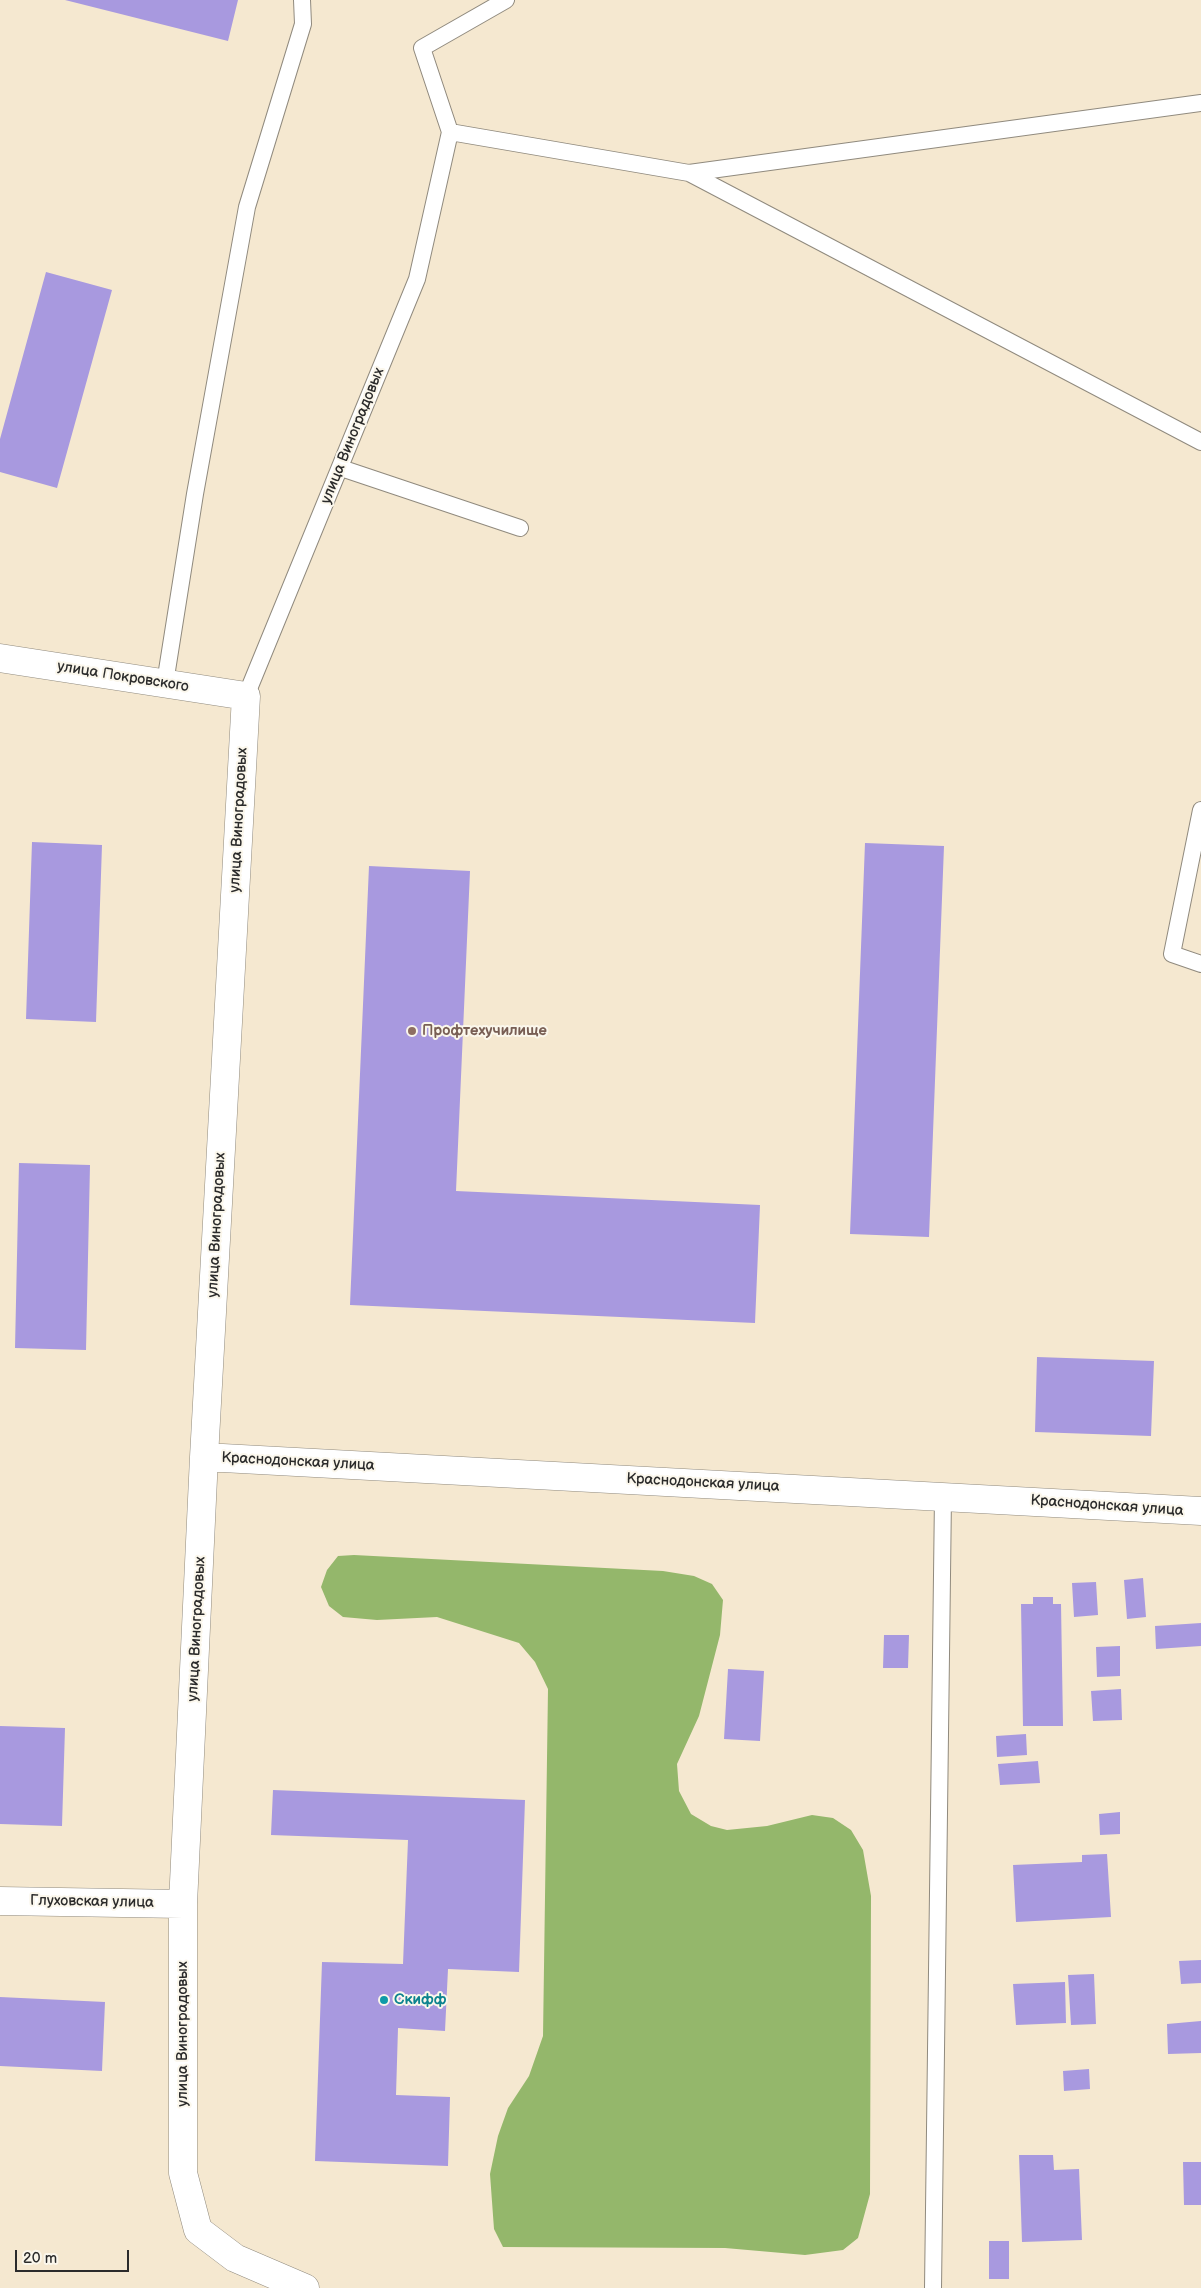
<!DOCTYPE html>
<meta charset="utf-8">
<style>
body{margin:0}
#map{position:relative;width:1201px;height:2288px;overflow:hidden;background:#f5e8d0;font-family:"Balsamiq Sans",sans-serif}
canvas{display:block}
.scale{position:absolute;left:15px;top:2250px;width:114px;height:22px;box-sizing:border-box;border:2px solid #2b2b2b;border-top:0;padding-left:6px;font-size:15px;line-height:18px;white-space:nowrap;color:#2b2b2b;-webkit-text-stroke:4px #fbf7ec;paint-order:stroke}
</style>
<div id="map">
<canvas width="1201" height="2288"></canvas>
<div class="scale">20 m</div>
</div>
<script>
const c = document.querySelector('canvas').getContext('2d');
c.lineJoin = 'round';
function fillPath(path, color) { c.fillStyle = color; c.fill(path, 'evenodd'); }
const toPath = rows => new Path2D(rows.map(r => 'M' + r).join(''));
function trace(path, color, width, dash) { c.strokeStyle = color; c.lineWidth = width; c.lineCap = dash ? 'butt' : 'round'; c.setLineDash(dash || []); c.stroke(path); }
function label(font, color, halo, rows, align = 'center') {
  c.font = font + ' "Balsamiq Sans",sans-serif'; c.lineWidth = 4; c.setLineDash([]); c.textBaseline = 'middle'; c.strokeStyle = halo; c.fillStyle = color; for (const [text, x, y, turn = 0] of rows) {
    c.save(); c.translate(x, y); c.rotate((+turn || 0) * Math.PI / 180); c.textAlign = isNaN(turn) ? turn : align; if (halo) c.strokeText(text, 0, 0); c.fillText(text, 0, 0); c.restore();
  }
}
fillPath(toPath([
 [354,1555,663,1571,694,1576,712,1584,723,1600,720,1635,699,1716,677,1764,679,1791,691,1814,711,1826,727,1830,767,1826,812,1815,833,1818,851,1830,863,1850,871,1896,870,2194,858,2238,843,2250,805,2255,725,2248,503,2247,494,2229,490,2174,498,2136,508,2108,529,2076,543,2036,548,1689,535,1662,519,1643,437,1617,377,1620,343,1617,329,1606,321,1587,327,1570,338,1556]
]), '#94b76b');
fillPath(toPath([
 [65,0,238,0,228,41],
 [46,272,112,290,57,488,0,472,0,439],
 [32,842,102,845,96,1022,26,1019],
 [865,843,944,846,929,1237,850,1234],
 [369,866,470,871,456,1191,760,1205,755,1323,350,1305],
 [19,1163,90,1165,86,1350,15,1348],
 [1037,1357,1154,1361,1151,1436,1035,1432],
 [1143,1578,1146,1617,1127,1619,1124,1580],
 [1096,1582,1098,1615,1074,1617,1072,1583],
 [1033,1597,1053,1597,1053,1604,1061,1604,1063,1726,1023,1726,1021,1604,1033,1604],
 [1201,1623,1201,1646,1156,1649,1155,1626],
 [884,1635,909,1635,908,1668,883,1668],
 [1120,1646,1120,1676,1097,1677,1096,1647],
 [728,1669,764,1671,760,1741,724,1739],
 [1121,1689,1122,1720,1093,1721,1091,1691],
 [0,1726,65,1728,62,1826,0,1824],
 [1026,1734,1027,1755,997,1757,996,1736],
 [1038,1761,1040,1783,1000,1785,998,1764],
 [273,1790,525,1800,519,1972,448,1969,445,2031,398,2028,396,2095,450,2097,448,2166,315,2161,322,1962,403,1964,408,1840,271,1835],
 [1120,1812,1120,1834,1100,1835,1099,1814],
 [1107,1854,1111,1917,1016,1922,1013,1865,1082,1862,1082,1855],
 [1201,1960,1201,1983,1181,1984,1179,1961],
 [1094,1974,1096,2024,1071,2025,1068,1975],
 [1065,1982,1066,2023,1016,2025,1013,1984],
 [0,1997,105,2002,102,2071,0,2066],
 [1201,2021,1201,2053,1168,2054,1167,2024],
 [1089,2069,1090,2089,1064,2091,1063,2071],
 [1019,2155,1053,2155,1054,2170,1079,2169,1082,2240,1022,2242],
 [1183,2162,1201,2162,1201,2205,1184,2205],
 [989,2241,1009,2241,1009,2279,989,2279]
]), '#a899df');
const service = toPath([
 [450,132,689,173,1201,442],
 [450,132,422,48,506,0],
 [689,173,1201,103],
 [341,468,520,528],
 [165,683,195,494,247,207,303,24,302,0],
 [246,696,417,279,450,132],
 [1201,810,1172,954,1201,964],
 [933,2288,943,1496]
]);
const minor = toPath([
 [0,658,246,696,204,1457,183,1904,183,2173,198,2230,235,2258,305,2288],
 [204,1457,1201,1511],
 [0,1901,183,1904]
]);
trace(service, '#908a7e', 18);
trace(minor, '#908a7e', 29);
trace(service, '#fff', 16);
trace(minor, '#fff', 28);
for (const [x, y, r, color] of [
 [412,1031,5,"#8d6e63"],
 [384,2000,5,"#0f9aa8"]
]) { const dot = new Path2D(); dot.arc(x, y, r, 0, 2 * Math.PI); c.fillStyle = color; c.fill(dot); trace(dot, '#fbf7ec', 2); }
label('15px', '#2b2b2b', '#fbf7ec', [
 ["улица Виноградовых",353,436,-68],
 ["улица Покровского",123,677,9],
 ["улица Виноградовых",239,820,-87],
 ["улица Виноградовых",217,1225,-87],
 ["Краснодонская улица",298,1462,3],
 ["Краснодонская улица",703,1483,3],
 ["Краснодонская улица",1107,1506,4],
 ["улица Виноградовых",197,1629,-87],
 ["Глуховская улица",92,1902,1],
 ["улица Виноградовых",183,2034,-90]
]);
label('bold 15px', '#785e54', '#fbf7ec', [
 ["Профтехучилище",422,1031]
], 'left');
label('bold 15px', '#0d838f', '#fbf7ec', [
 ["Скифф",394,2000]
], 'left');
</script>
